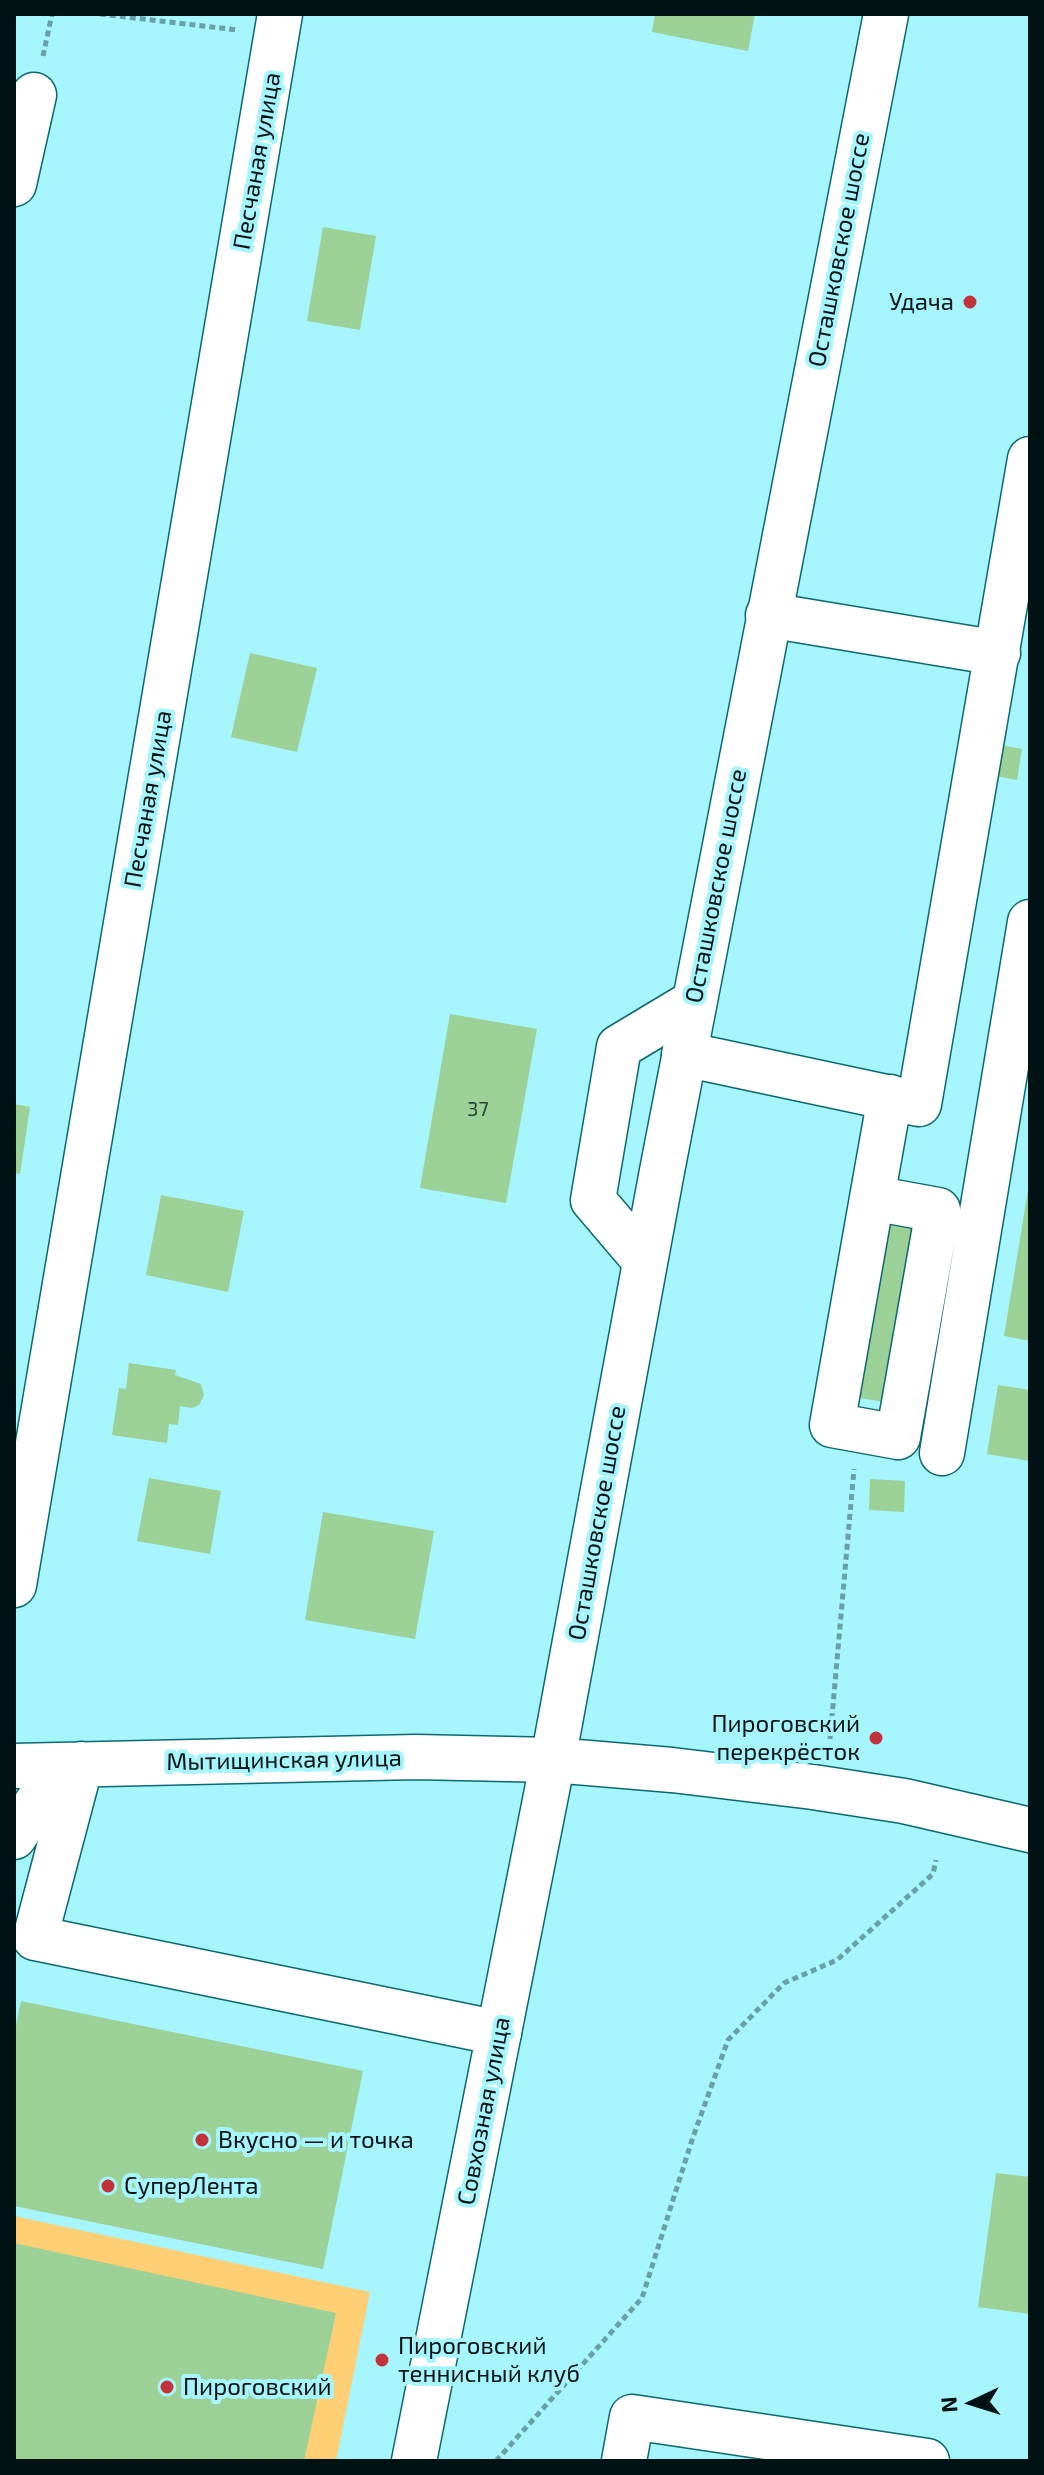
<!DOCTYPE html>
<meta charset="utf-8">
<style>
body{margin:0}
#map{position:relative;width:1044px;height:2475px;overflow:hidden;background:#a6f5fc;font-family:"Exo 2",sans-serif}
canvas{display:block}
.frame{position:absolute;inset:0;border:16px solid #001214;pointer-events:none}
.north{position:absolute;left:932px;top:2363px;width:80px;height:80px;-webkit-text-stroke:6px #a6f5fc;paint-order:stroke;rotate:266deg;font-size:22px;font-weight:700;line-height:32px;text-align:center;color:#001214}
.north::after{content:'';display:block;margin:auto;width:28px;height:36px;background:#001214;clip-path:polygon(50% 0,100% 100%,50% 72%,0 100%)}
</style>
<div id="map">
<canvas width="1044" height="2475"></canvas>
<div class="frame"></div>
<div class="north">N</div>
</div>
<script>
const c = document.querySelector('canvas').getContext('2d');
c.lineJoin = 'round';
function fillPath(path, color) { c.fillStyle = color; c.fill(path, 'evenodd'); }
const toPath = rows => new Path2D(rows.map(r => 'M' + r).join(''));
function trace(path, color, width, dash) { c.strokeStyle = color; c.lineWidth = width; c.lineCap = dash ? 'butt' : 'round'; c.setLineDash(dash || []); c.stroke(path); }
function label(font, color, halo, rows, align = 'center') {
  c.font = font + ' "Exo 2",sans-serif'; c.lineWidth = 8; c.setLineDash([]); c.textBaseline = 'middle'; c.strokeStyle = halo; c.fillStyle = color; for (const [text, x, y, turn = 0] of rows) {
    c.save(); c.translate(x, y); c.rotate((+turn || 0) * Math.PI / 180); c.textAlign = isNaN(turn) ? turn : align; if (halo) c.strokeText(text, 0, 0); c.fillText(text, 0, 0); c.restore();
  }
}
fillPath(toPath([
 [14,2216,370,2292,336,2461,14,2461]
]), '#fdce73');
fillPath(toPath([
 [655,14,755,14,748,51,652,32],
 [323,227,376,236,360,330,307,321],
 [250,653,317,668,297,752,231,737],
 [995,744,1022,749,1017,780,990,775],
 [450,1014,537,1029,506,1203,420,1188],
 [14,1104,30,1107,20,1174,14,1173],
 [1028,1190,1030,1190,1030,1341,1004,1336],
 [161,1195,244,1211,228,1292,146,1275],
 [887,1216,922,1222,890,1403,854,1397],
 [129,1363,176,1370,175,1375,201,1384,204,1395,199,1405,192,1408,180,1406,178,1425,169,1424,167,1443,112,1435,119,1388,126,1389],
 [998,1385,1030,1390,1030,1461,987,1454],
 [149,1478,221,1491,210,1554,137,1541],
 [870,1479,905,1481,904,1512,869,1510],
 [323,1512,434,1531,415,1639,305,1620],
 [21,2001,363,2071,323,2269,14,2206,14,2035],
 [996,2173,1030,2177,1030,2314,978,2307],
 [14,2243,336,2313,304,2461,14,2461]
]), '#9bd096');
const minor = toPath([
 [14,184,34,95],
 [768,615,998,653],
 [684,1054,919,1104,1030,459],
 [872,1198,938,1210,898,1437,832,1425,872,1198,890,1097],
 [645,1261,593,1200,619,1047,694,1002],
 [942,1453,1030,922],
 [14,1585,280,14],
 [81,1764,35,1938,499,2033],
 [14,1766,416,1757,553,1760],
 [14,1837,62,1765],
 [624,2461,632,2417,927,2461]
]);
const major = toPath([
 [553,1760,672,1770,813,1787,904,1801,1030,1830],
 [414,2461,553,1760,662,1171,886,14]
]);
trace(minor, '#0b686f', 47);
trace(major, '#0b686f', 47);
trace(toPath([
 [100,14,238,30],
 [43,56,52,14],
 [830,1739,854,1469],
 [496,2461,642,2298,692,2140,728,2040,784,1983,837,1960,933,1874,936,1860]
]), '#68a0a5', 5, [6, 4]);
trace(minor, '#fff', 44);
trace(major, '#fff', 44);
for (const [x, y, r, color] of [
 [970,302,8,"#c2323b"],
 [876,1738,8,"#c2323b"],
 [202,2140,8,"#c2323b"],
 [108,2186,8,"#c2323b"],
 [382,2360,8,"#c2323b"],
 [167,2387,8,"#c2323b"]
]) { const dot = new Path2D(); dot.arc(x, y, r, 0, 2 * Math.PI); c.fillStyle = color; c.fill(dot); trace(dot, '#a6f5fc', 3); }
label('20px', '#274234', null, [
 ["37",478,1109]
]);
label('24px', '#001214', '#a6f5fc', [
 ["Песчаная улица",257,161,-80],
 ["Осташковское шоссе",839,250,-79],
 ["Песчаная улица",148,799,-80],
 ["Осташковское шоссе",716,886,-79],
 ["Осташковское шоссе",597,1523,-80],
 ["Мытищинская улица",284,1760,-1],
 ["Совхозная улица",484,2111,-79]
]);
label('24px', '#001214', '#a6f5fc', [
 ["Удача",954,302,"right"],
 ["Пироговский",860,1724,"right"],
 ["перекрёсток",860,1752,"right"],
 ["Вкусно — и точка",218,2140],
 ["СуперЛента",124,2186],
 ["Пироговский",398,2346],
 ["теннисный клуб",398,2374],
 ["Пироговский",183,2387]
], 'left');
</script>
